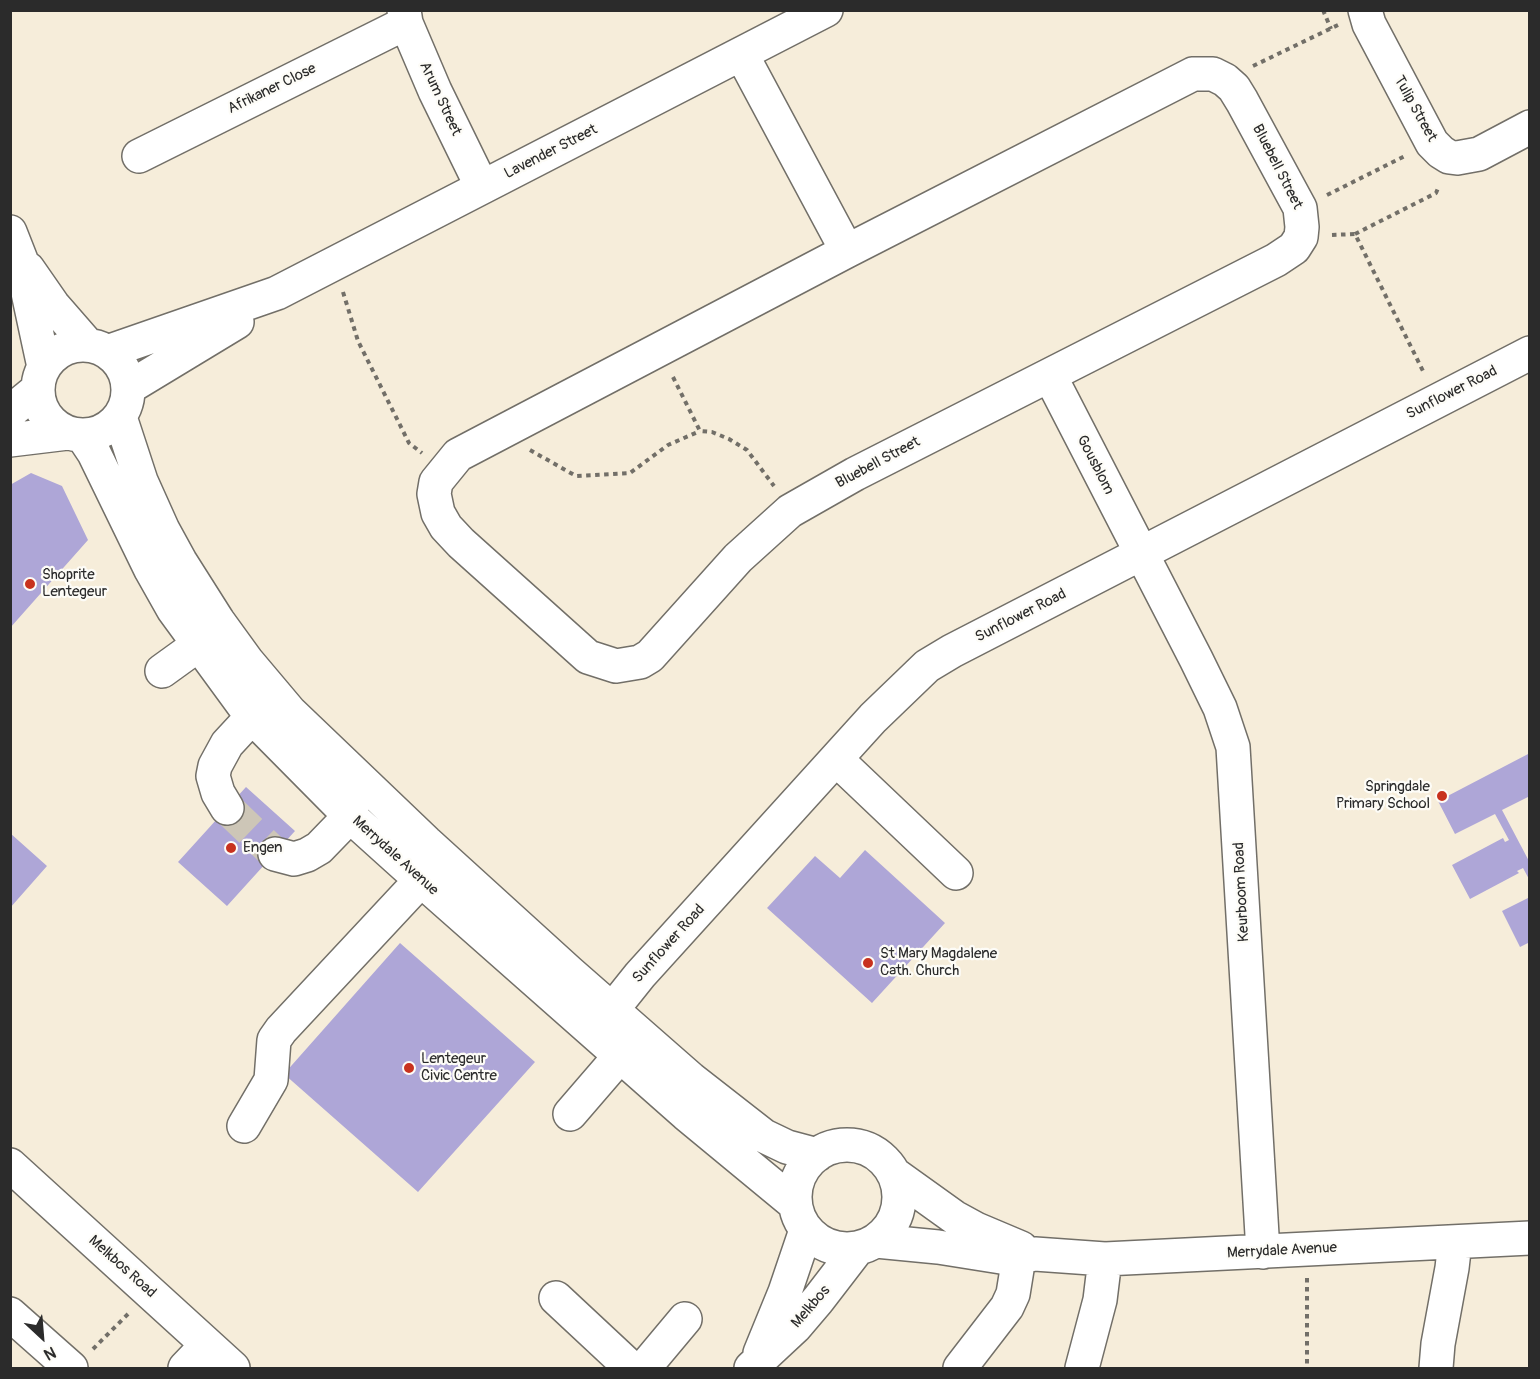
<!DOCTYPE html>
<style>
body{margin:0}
#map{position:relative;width:1540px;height:1379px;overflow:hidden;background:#f6edda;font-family:Pangolin,sans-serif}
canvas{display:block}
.frame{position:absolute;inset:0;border:12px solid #2b2b2b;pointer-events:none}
.north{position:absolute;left:12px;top:1307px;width:60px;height:60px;-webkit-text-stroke:4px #fdfcf7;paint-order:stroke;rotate:154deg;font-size:16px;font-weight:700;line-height:24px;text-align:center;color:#2b2b2b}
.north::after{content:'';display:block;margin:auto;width:21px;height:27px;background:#2b2b2b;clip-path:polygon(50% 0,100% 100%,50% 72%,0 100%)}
</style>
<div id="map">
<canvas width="1540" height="1379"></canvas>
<div class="frame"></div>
<div class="north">N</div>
</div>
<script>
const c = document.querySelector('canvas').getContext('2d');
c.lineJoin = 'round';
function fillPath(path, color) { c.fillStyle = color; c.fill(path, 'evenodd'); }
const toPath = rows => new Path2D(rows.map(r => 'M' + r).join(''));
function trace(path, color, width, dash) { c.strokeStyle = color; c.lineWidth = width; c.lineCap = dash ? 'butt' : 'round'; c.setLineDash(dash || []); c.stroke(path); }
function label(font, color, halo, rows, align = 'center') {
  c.font = font + ' Pangolin,sans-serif'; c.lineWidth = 4.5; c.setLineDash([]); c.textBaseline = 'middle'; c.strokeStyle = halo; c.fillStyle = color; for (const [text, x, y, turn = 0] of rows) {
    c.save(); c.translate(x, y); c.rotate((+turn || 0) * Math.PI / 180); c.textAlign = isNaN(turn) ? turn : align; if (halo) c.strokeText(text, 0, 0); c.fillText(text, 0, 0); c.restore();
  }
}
fillPath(toPath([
 [31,473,62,486,88,540,10,628,10,485],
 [1530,753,1530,796,1502,810,1530,863,1530,881,1523,868,1517,871,1519,873,1470,899,1452,865,1503,838,1505,842,1509,840,1495,814,1455,834,1438,801],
 [246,787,295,831,227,906,178,862],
 [10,833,47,866,10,908],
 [865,850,945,923,872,1003,767,908,815,856,840,878],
 [1530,897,1530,942,1520,947,1502,911],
 [400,943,535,1062,418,1192,284,1074]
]), '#aea6d7');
trace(toPath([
 [227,808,275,854]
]), '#cdc6b7', 33, [33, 16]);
const minor = toPath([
 [404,10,406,23,435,91,482,187],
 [1365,10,1369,24,1432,143,1441,152,1449,157,1457,158,1479,154,1530,127],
 [742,55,847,251],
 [1193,74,1213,74,1225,80,1234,88,1242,101,1300,208,1302,227,1301,237,1294,248,1276,260,855,474,790,511,738,558,650,656,640,662,616,666,588,657,461,543,446,527,438,513,434,494,436,482,458,455,847,251,1193,74],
 [139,156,406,23],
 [10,232,21,260,44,367],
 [28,269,53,305,87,344],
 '38 390a45 45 0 1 1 90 0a45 45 0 1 1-90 0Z',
 [107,352,277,293,826,10],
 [1050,376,1196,659,1220,708,1233,747,1263,1252],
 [128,388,237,322],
 [10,412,38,389],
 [120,417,141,481,163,530,180,561,218,621,247,661,290,712,426,842,569,972,691,1079,764,1136,787,1147,817,1155],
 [82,435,94,453,151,570,173,609,252,717,350,816,421,880,686,1114,795,1204],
 [10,440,68,433],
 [162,671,198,645],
 [836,759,956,873],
 [227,808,218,793,213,776,215,766,227,744,252,717],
 [275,854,294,859,307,855,319,848,350,816,354,796],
 [612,1010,640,975,873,718,927,666,952,651,1530,353],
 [570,1114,620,1056],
 [244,1126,271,1080,274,1040,281,1030,421,880],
 '795 1197a52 52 0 1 1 104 0a52 52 0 1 1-104 0Z',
 [10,1165,233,1368],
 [894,1174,954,1217,976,1229,1021,1248],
 [876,1241,938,1247,1001,1257,1019,1257,1035,1254,1105,1259,1530,1238],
 [556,1298,631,1368],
 [10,1314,71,1368],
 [760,1353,785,1292,806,1230],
 [185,1368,207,1345],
 [644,1368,685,1319],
 [751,1368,795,1327,818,1300,858,1248],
 [960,1368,1007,1307,1013,1294,1019,1257],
 [1082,1368,1100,1300,1105,1259],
 [1436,1368,1438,1344,1452,1268,1455,1242]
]);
trace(minor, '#726f68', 36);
trace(toPath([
 [1323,10,1331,29],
 [1253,66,1338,25],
 [1327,195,1407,155],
 [1355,234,1436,193,1439,186],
 [1332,235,1355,234,1424,373],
 [343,292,358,341,409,443,422,453],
 [673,377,700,431,712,432,729,439,747,450,774,486],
 [530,450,576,476,630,473,668,445,700,431],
 [1307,1278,1307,1368],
 [93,1349,128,1314]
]), '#726f68', 4, [4.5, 4.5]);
trace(minor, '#fff', 33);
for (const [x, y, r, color] of [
 [30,584,6,"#c8321e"],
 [1442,796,6,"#c8321e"],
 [231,848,6,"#c8321e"],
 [868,963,6,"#c8321e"],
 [409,1068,6,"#c8321e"]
]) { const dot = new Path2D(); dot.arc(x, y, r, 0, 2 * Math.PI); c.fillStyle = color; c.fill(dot); trace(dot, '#fdfcf7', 2); }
label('15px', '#2b2b2b', '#fdfcf7', [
 ["Afrikaner Close",272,89,-26],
 ["Arum Street",440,99,65],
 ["Tulip Street",1415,109,61],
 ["Lavender Street",551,152,-27],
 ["Bluebell Street",1277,167,63],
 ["Sunflower Road",1452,393,-27],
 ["Bluebell Street",878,463,-28],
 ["Gousblom",1095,465,63],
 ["Sunflower Road",1021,616,-27],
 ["Merrydale Avenue",395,856,42],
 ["Keurboom Road",1242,892,-93],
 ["Sunflower Road",669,944,-48],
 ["Merrydale Avenue",1282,1251,-3],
 ["Melkbos Road",122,1267,42],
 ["Melkbos",811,1307,-49]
]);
label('15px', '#2b2b2b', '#fdfcf7', [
 ["Shoprite",42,575],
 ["Lentegeur",42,592],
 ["Springdale",1430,787,"right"],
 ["Primary School",1430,804,"right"],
 ["Engen",243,848],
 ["St Mary Magdalene",880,954],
 ["Cath. Church",880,971],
 ["Lentegeur",421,1059],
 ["Civic Centre",421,1076]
], 'left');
</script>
